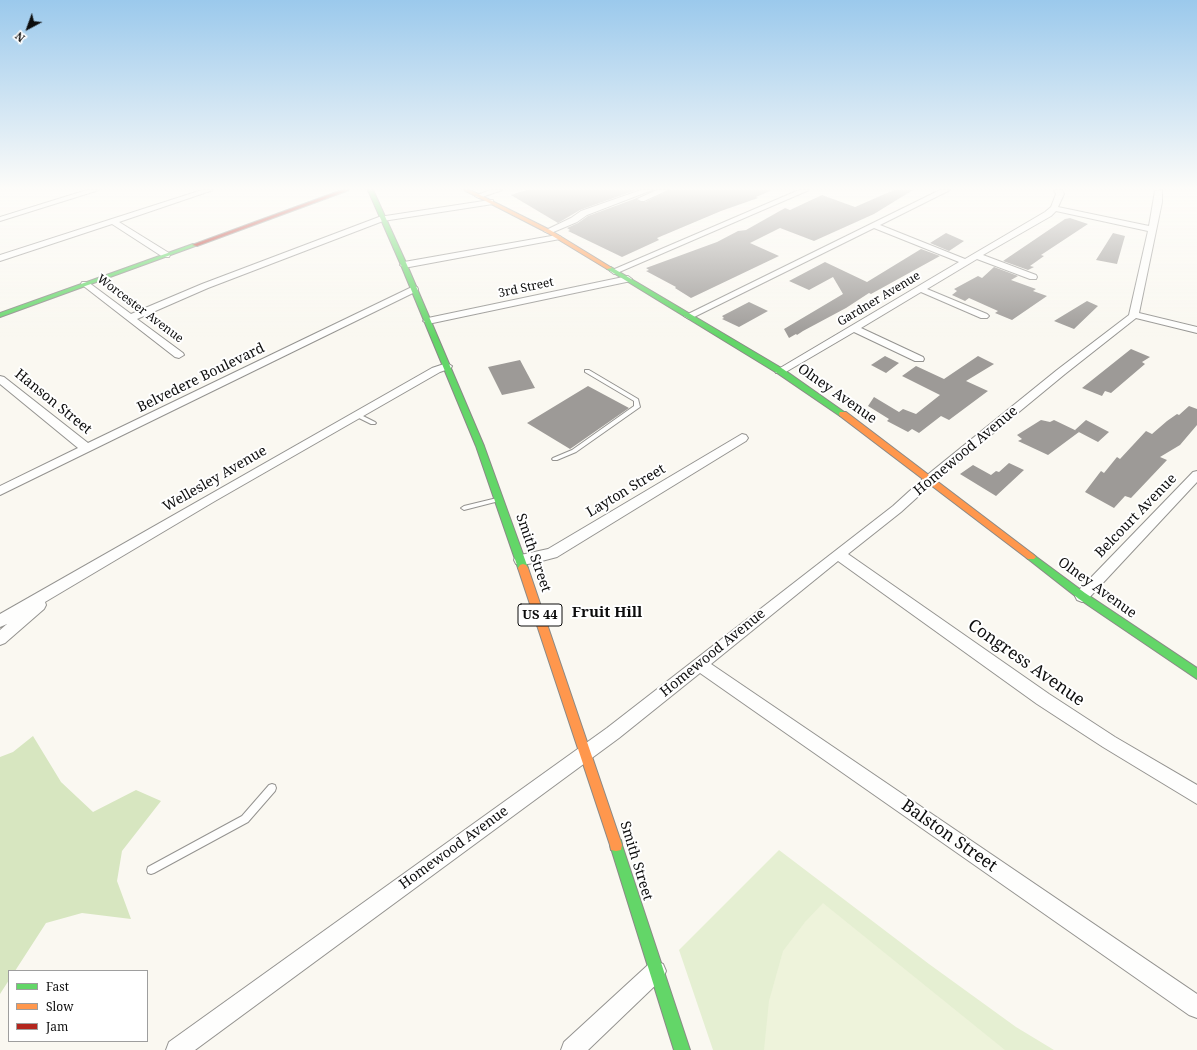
<!DOCTYPE html>
<style>
body{margin:0}
#map{position:relative;width:1197px;height:1050px;overflow:hidden;background:#faf8f1;font-family:"Noto Serif",serif}
canvas{display:block}
.legend{position:absolute;left:8px;top:970px;width:140px;height:72px;box-sizing:border-box;background:#fff;border:1px solid #9e9e9e;margin:0;padding:5px 7px;list-style:none;font-size:12px;color:#0d0d0d}
.legend li{display:flex;align-items:center;gap:8px;height:20px}
.legend b{width:20px;border:1px solid #9e9e9e}
.north{position:absolute;left:8px;top:8px;width:40px;height:40px;-webkit-text-stroke:3px #fff;paint-order:stroke;rotate:221deg;font-size:11px;font-weight:700;line-height:16px;text-align:center;color:#0d0d0d}
.north::after{content:'';display:block;margin:auto;width:14px;height:18px;background:#0d0d0d;clip-path:polygon(50% 0,100% 100%,50% 72%,0 100%)}
</style>
<div id="map">
<canvas width="1197" height="1050"></canvas>
<ul class="legend">
<li><b style="height:5px;background:#63d668"></b>Fast</li>
<li><b style="height:5px;background:#ff974d"></b>Slow</li>
<li><b style="height:5px;background:#b3261e"></b>Jam</li>
</ul>
<div class="north">N</div>
</div>
<script>
const c = document.querySelector('canvas').getContext('2d');
c.lineJoin = 'round';
function fillPath(path, color) { c.fillStyle = color; c.fill(path, 'evenodd'); }
const toPath = rows => new Path2D(rows.map(r => 'M' + r).join(''));
function trace(path, color, width, dash) { c.strokeStyle = color; c.lineWidth = width; c.lineCap = dash ? 'butt' : 'round'; c.setLineDash(dash || []); c.stroke(path); }
function label(font, color, halo, rows, align = 'center') {
  c.font = font + ' "Noto Serif",serif'; c.lineWidth = 4; c.setLineDash([]); c.textBaseline = 'middle'; c.strokeStyle = halo; c.fillStyle = color; for (const [text, x, y, turn = 0] of rows) {
    c.save(); c.translate(x, y); c.rotate((+turn || 0) * Math.PI / 180); c.textAlign = isNaN(turn) ? turn : align; if (halo) c.strokeText(text, 0, 0); c.fillText(text, 0, 0); c.restore();
  }
}
fillPath(toPath([
 [779,850,929,964,1016,1027,1054,1050,713,1050,679,950]
]), '#e5efd2');
fillPath(toPath([
 [33,736,61,782,93,812,136,790,161,801,122,851,117,881,131,919,82,913,46,923,15,971,9,971,9,980,0,994,0,757,13,752]
]), '#d7e6c0');
fillPath(toPath([
 [823,903,1005,1050,764,1050,769,1001,783,951,805,922]
]), '#eef3db');
fillPath(toPath([
 [526,190,636,190,580,210,558,223,511,195],
 [669,190,772,190,756,197,758,198,721,211,657,238,659,240,622,257,568,231,570,230,567,228,578,223,588,216,637,198,636,200,645,202],
 [894,190,913,190,874,214,814,241,780,228,750,243,779,256,691,298,675,288,676,287,646,271,649,270,646,268,717,242,738,231,746,230,785,208,790,210,822,195,855,207],
 [1070,218,1088,224,1041,255,1044,256,1030,266,1034,267,1028,270,1003,261,1065,219],
 [946,233,964,241,949,251,930,243],
 [1113,233,1125,236,1117,264,1096,260],
 [921,249,940,256,871,294,869,293,846,308,803,331,797,335,796,334,789,338,784,329,843,294,833,277,809,290,789,281,825,262,867,282],
 [994,267,1018,276,1011,280,1036,289,1033,291,1047,296,1012,320,995,313,998,311,969,298,965,301,952,295,957,291,954,289,978,276,982,278],
 [1087,301,1098,306,1074,329,1054,321],
 [749,302,768,311,739,327,722,319,724,318,722,316],
 [1131,349,1150,357,1142,362,1145,364,1111,393,1105,391,1102,396,1082,388],
 [885,356,899,363,886,373,871,365],
 [978,356,994,364,966,381,988,391,949,420,941,416,919,433,912,429,908,432,887,421,889,419,868,406,874,397,899,412,903,409,916,414,940,395,902,376,916,366,944,379],
 [520,360,535,388,502,395,488,367],
 [588,386,629,408,570,449,527,423],
 [1189,406,1197,409,1197,425,1180,445,1160,457,1167,460,1131,498,1125,496,1114,508,1085,492,1101,471,1104,473,1117,457,1120,459,1146,431,1152,434,1167,421,1177,414,1179,415],
 [1041,420,1050,422,1054,420,1079,432,1048,455,1018,441,1022,439,1017,435],
 [1086,420,1109,432,1098,442,1075,430],
 [1009,463,1024,470,996,496,960,474,973,465,991,475,996,471,999,472]
]), '#9d9a97');
const lane = toPath([
 [585,370,589,370,638,399,640,407,576,452,557,460,553,460,552,459,553,458,572,450,634,406,634,401,585,372,585,370],
 [357,413,375,422,376,423,375,424,371,424,355,416,354,415,355,414,357,413],
 [497,498,499,499,500,500,499,501,464,510,461,508,464,506,497,498],
 [272,784,275,785,276,788,275,791,248,822,154,873,151,874,148,873,147,870,148,867,242,816,269,785,272,784]
]);
const street = toPath([
 [87,190,99,190,0,221,0,217,87,190],
 [202,190,213,190,119,222,169,253,170,255,169,257,163,257,112,224,0,261,0,255,202,190],
 [490,190,502,190,479,198,475,196,490,190],
 [641,190,652,190,587,215,577,222,551,233,548,233,544,231,571,218,581,211,641,190],
 [657,190,668,190,644,201,641,201,637,199,657,190],
 [799,190,809,190,617,273,614,274,610,271,799,190],
 [940,190,950,190,880,225,965,259,1045,212,1051,207,1056,194,1054,190,1062,190,1064,194,1058,207,1149,226,1155,191,1162,190,1162,202,1139,313,1197,327,1197,333,1136,318,1065,374,934,482,901,512,848,554,1049,694,1115,737,1197,785,1197,804,1103,747,1037,704,838,561,711,664,1197,994,1197,1018,1189,1015,700,673,619,738,195,1050,166,1050,169,1042,607,728,893,506,926,476,1057,370,1129,315,1148,231,1056,211,1051,216,983,255,1036,275,1037,277,1036,279,1030,279,977,259,927,289,987,314,989,316,987,318,981,318,921,292,861,328,923,357,924,359,923,361,915,361,854,332,784,373,776,373,775,371,959,262,874,228,692,318,689,319,684,316,940,190],
 [490,200,493,200,493,204,383,221,370,226,208,288,137,319,183,353,184,355,179,358,175,357,81,284,82,282,88,282,131,314,202,284,379,217,490,200],
 [557,235,561,237,560,239,404,268,400,265,404,262,557,235],
 [628,276,632,279,631,281,428,324,423,321,428,318,628,276],
 [414,286,417,287,418,289,417,291,0,495,0,486,78,448,0,384,0,376,4,377,88,443,414,286],
 [447,363,452,366,451,368,440,372,215,501,45,602,46,605,44,609,5,643,0,645,0,630,7,624,0,627,0,614,432,368,447,363],
 [742,434,746,435,748,438,746,441,557,557,534,563,521,565,516,564,514,560,516,556,548,549,742,434],
 [1197,471,1197,482,1087,600,1082,602,1077,600,1075,596,1077,592,1193,472,1197,471],
 [656,961,663,964,666,971,663,978,588,1050,561,1050,564,1042,649,964,656,961]
]);
const fast = toPath([
 [368,190,373,190,407,265,484,446,528,568,526,571,523,572,520,571,518,568,476,446,401,265,368,190],
 [193,244,198,245,0,317,0,313,193,244],
 [607,267,611,267,783,369,847,414,843,416,840,416,777,373,607,269,607,267],
 [1031,553,1085,593,1197,668,1197,679,1079,599,1028,559,1026,557,1028,555,1031,553],
 [616,839,621,840,622,845,690,1050,674,1050,610,845,611,840,616,839]
]);
const slow = toPath([
 [464,190,470,190,550,230,612,268,607,269,546,232,464,190],
 [840,412,846,412,1034,555,1036,557,1034,559,1028,559,840,416,839,414,840,412],
 [523,564,526,565,528,568,622,845,621,850,616,851,611,850,610,845,518,568,520,565,523,564]
]);
const jam = toPath([
 [342,190,349,190,197,246,192,245,342,190]
]);
trace(lane, '#949390', 2);
trace(street, '#949390', 2);
trace(fast, '#8a8986', 2);
trace(slow, '#8a8986', 2);
trace(jam, '#8a8986', 2);
fillPath(lane, '#fefefd');
fillPath(street, '#fefefd');
fillPath(fast, '#63d668');
fillPath(slow, '#ff974d');
fillPath(jam, '#b3261e');
const sky = c.createLinearGradient(0, 0, 0, 337);
sky.addColorStop(0, '#9bc9ec');
sky.addColorStop(0.56, '#fdfcf9');
sky.addColorStop(1, '#fdfcf900');
c.fillStyle = sky;
c.fillRect(0, 0, 1197, 337);
label('12px', '#0d0d0d', '#fff', [
 ["3rd Street",526,288,-12],
 ["Gardner Avenue",879,299,-31],
 ["Worcester Avenue",140,309,37]
]);
for (const [x, y, w] of [
 [540,615,44]
]) { const box = new Path2D(); box.roundRect(x - w / 2, y - 11, w, 22, 3); c.fillStyle = '#fff'; c.fill(box); trace(box, '#0d0d0d', 1); }
label('bold 13px', '#0d0d0d', null, [
 ["US 44",540,615]
]);
label('14px', '#0d0d0d', '#fff', [
 ["Belvedere Boulevard",201,378,-26],
 ["Olney Avenue",837,394,35],
 ["Hanson Street",53,402,39],
 ["Homewood Avenue",966,451,-40],
 ["Wellesley Avenue",215,479,-30],
 ["Layton Street",626,491,-31],
 ["Belcourt Avenue",1136,516,-46],
 ["Smith Street",533,553,71],
 ["Olney Avenue",1097,588,36],
 ["Homewood Avenue",713,653,-39],
 ["Homewood Avenue",454,848,-36],
 ["Smith Street",636,861,73]
]);
label('bold 15px', '#0d0d0d', '#fff', [
 ["Fruit Hill",607,613]
]);
label('17px', '#0d0d0d', '#fff', [
 ["Congress Avenue",1026,663,35],
 ["Balston Street",949,836,35]
]);
</script>
